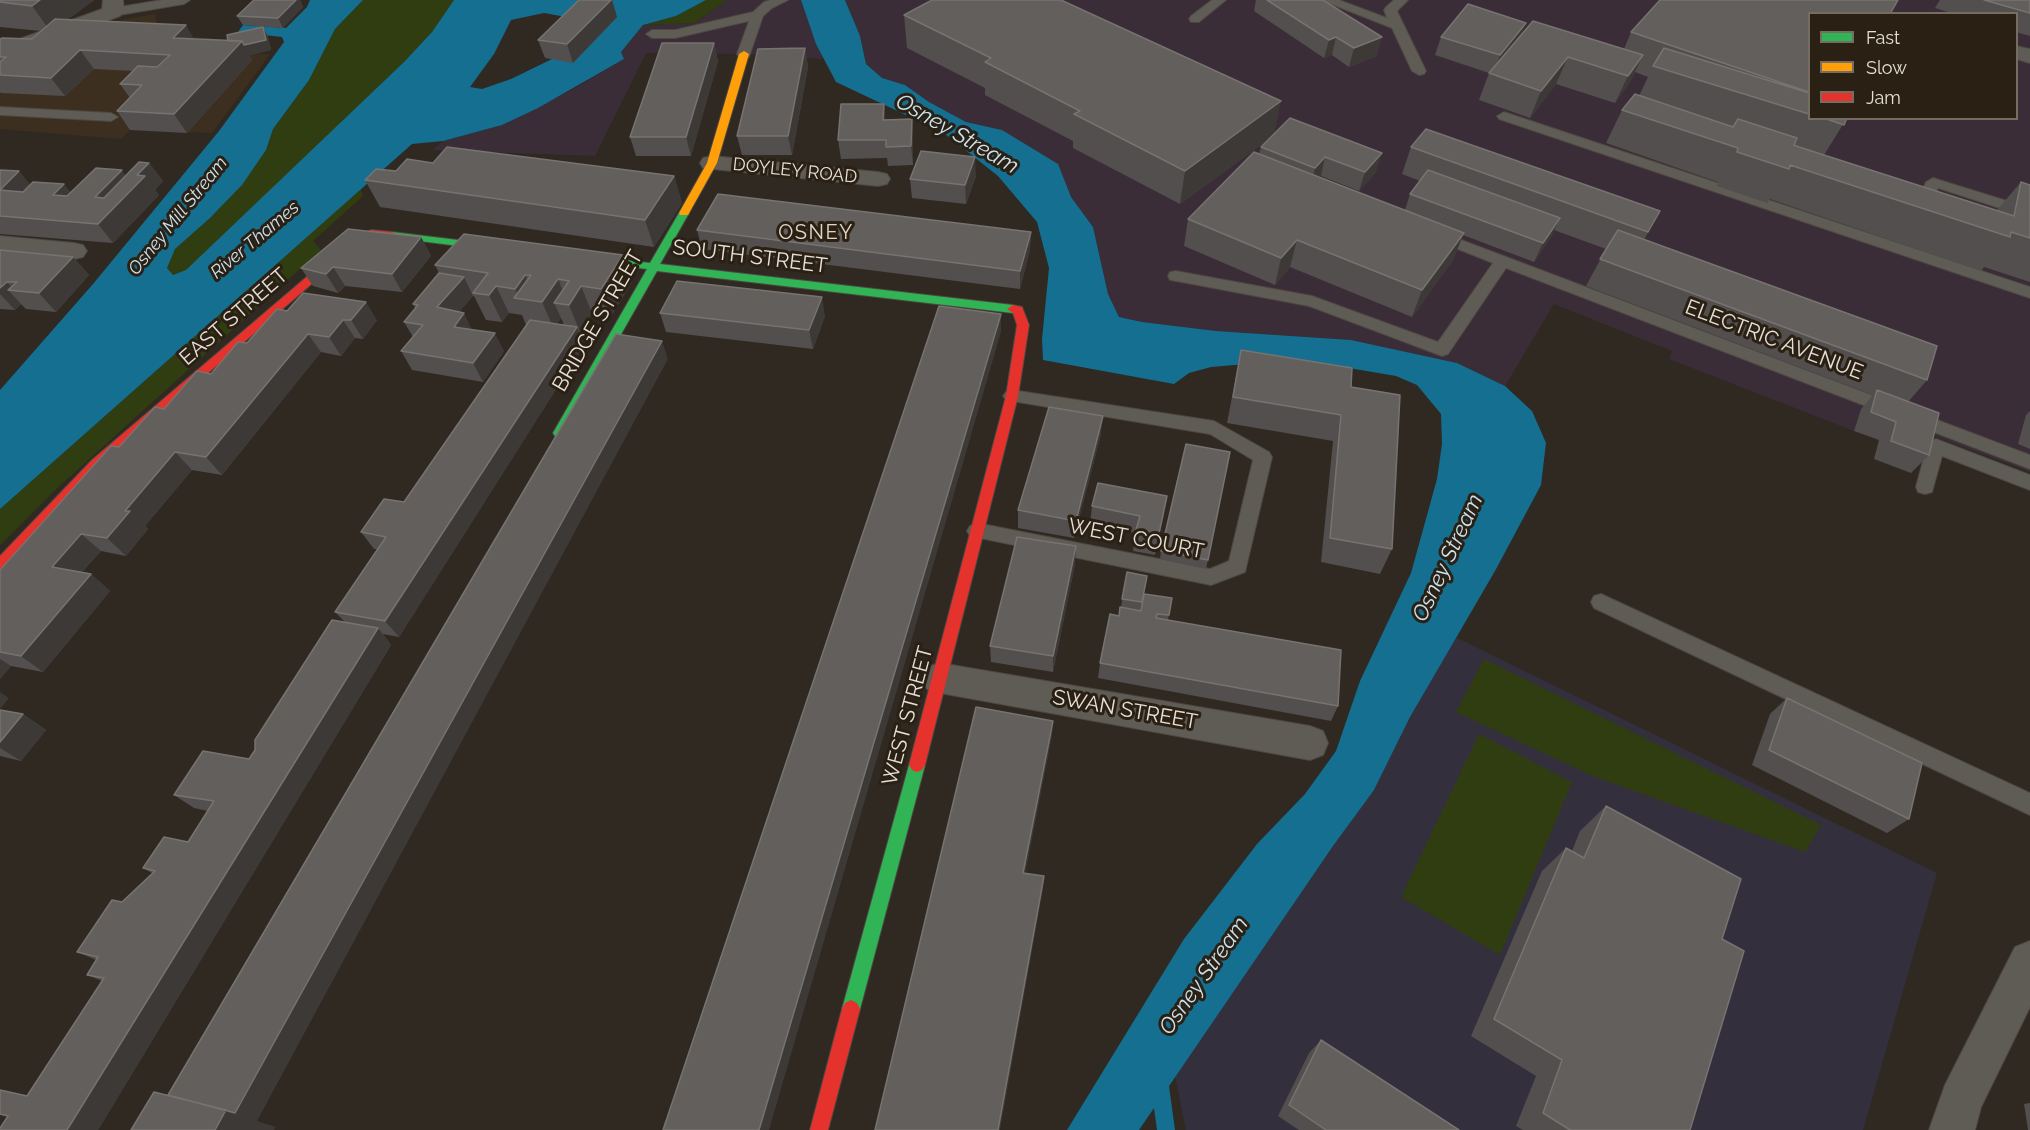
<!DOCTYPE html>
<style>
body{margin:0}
#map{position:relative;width:2030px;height:1130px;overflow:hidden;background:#2f2922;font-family:Raleway,sans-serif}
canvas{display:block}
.legend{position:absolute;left:1808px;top:12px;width:210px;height:108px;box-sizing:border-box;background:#2a2014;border:2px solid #766d62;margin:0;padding:8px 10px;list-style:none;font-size:18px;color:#e7e0d8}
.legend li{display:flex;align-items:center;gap:12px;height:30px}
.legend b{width:30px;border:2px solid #766d62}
</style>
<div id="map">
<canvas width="2030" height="1130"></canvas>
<ul class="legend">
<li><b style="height:8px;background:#30b455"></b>Fast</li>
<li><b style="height:8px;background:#ff9f0a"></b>Slow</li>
<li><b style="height:8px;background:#e5322d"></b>Jam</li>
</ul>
</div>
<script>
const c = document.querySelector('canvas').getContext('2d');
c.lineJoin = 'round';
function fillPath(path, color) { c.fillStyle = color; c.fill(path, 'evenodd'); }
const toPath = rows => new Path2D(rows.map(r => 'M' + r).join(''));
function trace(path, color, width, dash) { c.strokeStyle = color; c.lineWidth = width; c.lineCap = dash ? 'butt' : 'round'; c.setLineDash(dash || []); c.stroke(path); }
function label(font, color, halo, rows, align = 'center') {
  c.font = font + ' Raleway,sans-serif'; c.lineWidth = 6; c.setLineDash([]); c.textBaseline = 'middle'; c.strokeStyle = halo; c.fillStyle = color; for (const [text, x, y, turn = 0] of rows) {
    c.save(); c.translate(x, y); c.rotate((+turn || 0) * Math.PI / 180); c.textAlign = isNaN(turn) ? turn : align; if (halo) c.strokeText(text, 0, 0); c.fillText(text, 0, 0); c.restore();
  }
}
fillPath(toPath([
 [155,14,160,36,213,38,202,52,270,54,212,133,130,130,121,139,0,129,0,62,109,22]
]), '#3d2f1f');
fillPath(toPath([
 [727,0,801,0,823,59,744,54,646,53,595,156,433,150,443,141,502,125,577,87,624,59,621,52,643,25,694,23],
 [845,0,2030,0,2030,472,1861,409,1854,431,1669,359,1672,351,1554,304,1505,386,1457,363,1351,340,1216,331,1142,322,1119,317,1108,294,1093,227,1071,197,1002,130,966,122,929,102,905,85,882,78,866,64,860,36],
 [1810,14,2016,14,2016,118,1810,118]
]), '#3a2d38');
fillPath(toPath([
 [1455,637,1937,873,1863,1130,1186,1130,1175,1076,1333,846,1374,790,1410,717]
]), '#342f3d');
fillPath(toPath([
 [363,0,454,0,432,32,405,61,186,271,173,275,167,268,175,249,210,218,242,185,266,150,273,129,309,80,335,29],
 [706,0,727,0,694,23,643,25,676,16],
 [361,189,363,196,313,241,321,250,54,491,0,545,0,509],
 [1484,659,1821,825,1805,852,1595,777,1456,712],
 [1479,734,1572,782,1500,955,1401,897]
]), '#303d11');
fillPath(toPath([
 [310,0,363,0,335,29,309,80,273,129,266,150,242,185,210,218,175,249,167,268,173,275,186,270,405,61,432,32,454,0,706,0,676,16,643,25,621,52,624,59,538,108,502,125,443,141,412,144,0,509,0,390,93,284,219,131,284,42,282,37,238,32,243,25,286,28,307,7],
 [544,13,583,20,552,59,511,79,482,89,470,87,494,54,511,20],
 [801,0,845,0,860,36,866,64,882,78,905,85,929,102,966,122,1002,130,1058,164,1071,197,1093,227,1108,294,1119,317,1142,322,1216,331,1351,340,1457,363,1505,386,1532,411,1546,443,1541,485,1495,571,1410,717,1374,790,1333,846,1139,1130,1067,1130,1184,939,1257,844,1305,794,1336,751,1360,681,1411,573,1437,479,1442,444,1441,414,1417,385,1396,376,1343,367,1258,363,1211,367,1189,373,1174,384,1043,360,1042,339,1049,268,1037,222,998,176,944,133,836,82,816,44]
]), '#146f90');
fillPath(toPath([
 [1159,1070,1165,1073,1168,1079,1175,1130,1157,1130,1150,1079,1153,1073,1159,1070]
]), '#146f90');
const lane = toPath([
 [162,0,190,0,184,4,113,16,107,12,113,8,162,0],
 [770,0,788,0,772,8,763,16,749,57,739,57,737,54,749,21,675,38,652,38,646,34,652,30,675,30,753,12,764,2,770,0],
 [1212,0,1226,0,1199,22,1191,22,1189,19,1191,16,1212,0],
 [1321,0,1339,0,1387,18,1384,10,1386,7,1394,0,1408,0,1397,11,1426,71,1424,74,1419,75,1412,71,1392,28,1321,0],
 [0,107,111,113,118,117,111,121,0,115,0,107],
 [1504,112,2030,287,2030,298,1499,119,1497,116,1504,112],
 [1933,178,2030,208,2030,218,1938,188,1928,209,1923,211,1912,207,1910,204,1912,201,1918,200,1926,182,1933,178],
 [1435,230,2030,455,2030,469,1506,268,1448,354,1442,356,1309,306,1176,281,1170,280,1168,276,1170,272,1176,271,1312,296,1438,342,1493,263,1430,238,1427,235,1435,230],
 [1012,390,1214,421,1269,452,1272,457,1245,572,1211,585,970,536,967,531,970,526,977,523,1210,569,1229,561,1253,460,1210,434,1006,400,1003,396,1006,392,1012,390],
 [1936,439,2030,475,2030,490,1942,456,1932,492,1925,494,1918,492,1916,487,1927,446,1930,441,1936,439],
 [1601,594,2030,793,2030,815,1594,608,1591,602,1594,596,1601,594]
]);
const street = toPath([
 [103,0,123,0,124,12,120,16,0,61,0,46,102,9,103,0],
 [2016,46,2030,49,2030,63,2016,59,2016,46],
 [712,156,878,172,887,174,890,179,887,184,878,186,703,168,700,163,703,158,712,156],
 [0,236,74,243,83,245,87,251,83,257,74,259,0,252,0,236],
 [940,663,1310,726,1323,731,1328,743,1323,755,1310,760,940,693,927,689,922,678,927,667,940,663],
 [2030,941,2030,1007,1981,1107,1975,1130,1929,1130,1945,1085,2015,947,2030,941]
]);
const fast = toPath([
 [684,210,689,213,660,264,1013,305,1019,309,1013,313,657,271,563,436,555,436,553,433,647,269,580,261,575,258,580,255,650,263,679,213,684,210],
 [392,232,499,245,504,248,499,251,388,237,388,233,392,232],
 [917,758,922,760,925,765,860,1009,857,1015,851,1018,845,1015,842,1009,909,765,912,760,917,758]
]);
const slow = toPath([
 [744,51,749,54,717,163,688,215,680,215,679,213,707,163,739,54,744,51]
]);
const jam = toPath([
 [371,230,392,232,397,235,392,238,373,237,351,250,100,466,5,569,0,570,0,556,92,460,343,246,371,230],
 [1013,305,1022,307,1029,325,1018,396,925,765,922,770,917,772,912,770,909,765,1006,396,1017,325,1013,313,1007,309,1013,305],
 [851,1000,857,1003,860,1009,828,1130,810,1130,842,1009,845,1003,851,1000]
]);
trace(lane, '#4d4741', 2);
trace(street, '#4d4741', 2);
trace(fast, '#4d4741', 2);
trace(slow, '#4d4741', 2);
trace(jam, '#4d4741', 2);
fillPath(lane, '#5f5b55');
fillPath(street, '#5f5b55');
fillPath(fast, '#30b455');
fillPath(slow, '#ff9f0a');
fillPath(jam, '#e5322d');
fillPath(toPath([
 [0,0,94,0,67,20,194,39,228,41,263,27,268,37,271,50,249,55,252,60,187,133,130,130,117,111,130,98,120,84,134,71,94,69,65,96,1,93,0,92,0,39,32,39,41,31,0,27],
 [254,0,300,0,303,7,283,28,243,25,237,16],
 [579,0,612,0,617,17,573,63,545,58,538,40],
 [1256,0,1323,0,1377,56,1349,67,1332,55,1324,58,1254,11],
 [1940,0,2030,0,2030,36,2016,32,2016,14,1954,14,1935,8],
 [1809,14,1809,118,1847,118,1824,155,1997,210,2021,182,2030,185,2030,282,1984,267,1981,271,1770,199,1767,203,1717,186,1718,182,1606,143,1622,110,1639,96,1648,77,1635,72,1630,82,1615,103,1556,84,1530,118,1479,100,1489,73,1435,55,1441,37,1522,34,1624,49,1631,32],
 [904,15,1274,134,1376,172,1359,191,1321,176,1319,177,1405,210,1410,194,1420,181,1402,174,1411,147,1660,211,1644,240,1927,380,1908,402,1929,455,1911,473,1874,459,1879,440,1854,431,1861,409,1873,395,1586,286,1606,249,1554,230,1551,237,1534,262,1463,235,1453,260,1412,317,1290,267,1275,285,1184,246,1188,219,1259,154,1261,147,1270,138,1180,204,1073,148,1073,141,985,95,985,88,907,48],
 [714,43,718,61,691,156,636,156,630,137],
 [805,48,808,67,792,155,742,155,737,136],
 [912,119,913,138,913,165,888,166,887,158,841,159,838,140,886,120],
 [149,163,163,181,155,190,159,195,113,243,0,234,0,170,30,185,71,193,126,175],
 [433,163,674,176,682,203,654,247,380,207,365,180,396,171],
 [976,176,966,204,912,198,910,179],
 [697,230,1031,232,1030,250,1020,289,702,249],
 [421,237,431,256,402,292,345,286,338,293,313,286,301,268],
 [0,250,73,257,89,275,56,312,26,309,21,304,15,310,0,309],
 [623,255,632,282,611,316,592,313,580,332,579,331,584,345,399,637,383,634,391,645,98,1130,0,1115,0,1090,27,1096,102,981,87,975,96,960,77,952,122,902,152,873,143,868,188,842,208,811,194,808,174,795,249,759,345,622,335,612,377,549,374,549,361,532,404,502,526,325,522,315,509,313,502,322,486,320,474,296,473,296,459,312,472,330,504,351,483,382,412,370,401,351,413,337,404,322,415,308,413,304,439,273,435,265],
 [561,318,564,325,557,324],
 [277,309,377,320,363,339,355,338,341,356,321,352,222,475,192,470,145,526,148,529,126,556,101,551,82,572,91,574,110,591,43,672,11,666,0,679,0,570,119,447,164,409,211,374,247,343],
 [660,313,825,316,813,349,666,332],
 [1241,350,1351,387,1392,549,1380,574,1321,562,1333,441,1227,423],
 [2030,411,2030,449,2018,444,2026,415],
 [1101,434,1074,538,1018,528,1018,510],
 [1230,452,1206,569,1160,559,1161,551],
 [1092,506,1164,514,1155,555,1133,551,1135,533,1090,524],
 [1075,564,1053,672,991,662,990,646],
 [1127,572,1144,594,1172,598,1168,620,1338,706,1331,721,1098,678,1100,663,1119,616,1141,611,1121,607],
 [1787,698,1909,819,1887,833,1752,765,1770,714],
 [0,710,23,714,46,730,21,761,0,756],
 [1606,806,1722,939,1690,1130,1523,1130,1516,1126,1536,1076,1471,1036,1542,871,1566,848,1572,851,1580,831],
 [1321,1040,1459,1130,1299,1130,1278,1116,1309,1053],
 [2030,1103,2030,1130,2028,1130,2024,1104]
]), '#524f4e');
fillPath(toPath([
 [40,0,94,0,51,32,32,6],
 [296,0,300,0,303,7,283,28,278,18],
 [611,0,612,0,617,17,573,63,567,44],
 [1526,23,1519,41,1493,74,1500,55],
 [186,25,197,44,173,38],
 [263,27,268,37,271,50,249,55,252,60,187,133,174,114,242,41],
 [1336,37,1332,55,1324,58,1329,40],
 [1382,37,1377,56,1349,67,1354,48],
 [714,43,718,61,691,156,686,137],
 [805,48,808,67,792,155,788,136],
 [80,50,94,69,65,96,51,78],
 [1643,55,1630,82,1615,103,1628,76],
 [1568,57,1556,84,1530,118,1541,91],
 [1281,101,1274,135,1180,204,1185,171],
 [884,104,886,123,883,120],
 [912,119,913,138,913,165,911,146],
 [1382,153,1376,172,1359,191,1365,172],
 [975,157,976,176,966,204,965,185],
 [1325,157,1321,176,1311,187,1315,168],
 [149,163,163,181,155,190,159,195,113,243,98,224,95,197,122,170,134,187,137,175],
 [19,171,35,190,16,209,0,190],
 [674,176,682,203,654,247,645,220],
 [64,184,79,203,53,195],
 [1560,218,1551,237,1534,262,1543,243],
 [1031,232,1030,250,1020,289,1020,271],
 [1464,233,1453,260,1412,317,1422,290],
 [421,237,431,256,402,292,392,274],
 [1297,240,1290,267,1275,285,1281,258],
 [623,255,632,282,611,316,601,289],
 [73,257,89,275,56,312,39,293],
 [333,267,345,286,338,293,326,274],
 [525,275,537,302,520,299,515,289],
 [464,277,473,296,447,326,437,307],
 [558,279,568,305,554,303,561,318,554,329,542,302],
 [7,282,15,291,8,290,21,304,15,310,0,294,0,288],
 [496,286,509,313,502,322,489,295],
 [581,286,592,313,580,332,569,305],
 [822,297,825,316,813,349,809,330],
 [366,302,377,320,363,339,351,320],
 [464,313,473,332,454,327],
 [1001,314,1001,332,769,1130,759,1130],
 [343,320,355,338,341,356,329,337],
 [577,327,584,345,399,637,385,621],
 [495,333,504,351,483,382,473,363],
 [308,334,321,352,222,475,206,457],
 [662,341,668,359,257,1121,276,1127,274,1130,215,1130],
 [1103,416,1101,434,1074,538,1076,521],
 [175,452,192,470,145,526,148,529,126,556,107,538,125,511],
 [1167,496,1164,514,1155,555,1158,538],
 [81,534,101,551,72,584,52,567],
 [1076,546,1075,564,1053,672,1053,656],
 [91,574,110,591,43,672,21,656],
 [378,628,391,645,98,1130,67,1130],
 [0,659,11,666,0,679],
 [0,692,9,698,0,709],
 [23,714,46,730,21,761,0,748,0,742],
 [1053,721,1052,736,1023,885,1023,873],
 [1044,876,1043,889,1000,1130,998,1130]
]), '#3d3936');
const building = toPath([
 [0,0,40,0,32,6,0,2,0,0],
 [254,0,296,0,278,18,237,16,254,0],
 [579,0,611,0,567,44,538,40,579,0],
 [932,0,1061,0,1281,101,1185,171,1074,114,1080,111,985,62,991,58,904,15,932,0],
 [1267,0,1323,0,1382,37,1354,48,1336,37,1329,40,1267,0],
 [1660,0,1898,0,1890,14,1809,14,1809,92,1631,32,1660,0],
 [1984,0,2030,0,2030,13,1984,0],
 [1468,4,1526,23,1500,55,1441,37,1468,4],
 [55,19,186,25,173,38,242,41,174,114,117,111,142,85,120,84,138,66,157,67,170,55,80,50,51,78,0,75,0,62,6,57,0,57,0,39,2,38,32,39,55,19],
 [1533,21,1643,55,1628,76,1568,57,1541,91,1489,73,1533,21],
 [263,27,266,40,244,45,242,41,228,41,227,35,263,27],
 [662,43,714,43,686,137,630,137,662,43],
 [805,48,788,136,737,136,758,49,805,48],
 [1664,48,1809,93,1809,114,1653,66,1664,48],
 [1635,94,1733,127,1738,119,1797,138,1794,145,1799,147,2014,216,2021,182,2030,185,2030,238,2011,232,2010,237,1790,165,1789,169,1737,152,1738,148,1622,110,1635,94],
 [841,104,884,104,883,120,912,119,911,146,886,147,886,140,838,140,841,104],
 [1290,118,1382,153,1365,172,1325,157,1315,168,1261,147,1290,118],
 [1824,118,1847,118,1844,125,1824,118],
 [1426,129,1660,211,1648,232,1411,147,1426,129],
 [447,147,674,176,645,220,365,180,376,169,396,171,407,159,433,163,447,147],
 [921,151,975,157,965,185,910,179,921,151],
 [1254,152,1464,233,1422,290,1297,240,1281,258,1188,219,1254,152],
 [139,162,149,163,137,175,145,176,98,224,0,216,0,190,23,192,33,182,64,184,53,195,67,196,96,168,122,170,95,197,104,198,139,162],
 [0,170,19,171,0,190,0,170],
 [1428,170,1560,218,1543,243,1410,194,1428,170],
 [718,194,1031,232,1020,271,697,230,718,194],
 [348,229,421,237,392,274,333,267,326,274,301,268,348,229],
 [1618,230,1937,346,1927,380,1600,259,1618,230],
 [464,234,623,255,601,289,581,286,569,305,554,303,569,281,558,279,542,302,514,298,531,275,525,275,515,289,496,286,489,295,473,293,488,273,435,265,464,234],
 [0,250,73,257,39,293,8,290,17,282,7,282,0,288,0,250],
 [439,273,464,277,437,307,464,313,454,327,495,333,473,363,401,351,423,325,404,322,418,305,413,304,439,273],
 [677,281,822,297,809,330,660,313,677,281],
 [303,293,366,302,351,320,343,320,329,337,308,334,206,457,175,452,125,511,130,511,107,538,81,534,52,567,91,574,21,656,0,652,0,570,111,446,119,447,155,407,164,409,197,371,211,374,238,342,247,343,277,309,287,311,303,293],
 [939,306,1001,314,759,1130,663,1130,939,306],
 [530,320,577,327,385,621,335,612,386,537,361,532,384,499,404,502,530,320],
 [616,334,662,341,235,1113,168,1095,616,334],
 [1241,350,1352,368,1351,387,1400,395,1392,549,1330,538,1341,415,1233,397,1241,350],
 [1877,390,1939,413,1929,455,1891,441,1896,422,1871,412,1877,390],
 [1049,407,1103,416,1076,521,1018,510,1049,407],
 [1186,444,1230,452,1208,560,1161,551,1186,444],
 [1098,483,1167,496,1158,538,1135,533,1140,516,1092,506,1098,483],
 [1017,537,1076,546,1053,656,990,646,1017,537],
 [1127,572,1147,576,1142,602,1122,599,1127,572],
 [1144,594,1172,598,1169,615,1157,614,1156,618,1341,650,1338,706,1100,663,1110,614,1119,616,1120,607,1141,611,1144,594],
 [332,620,378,628,67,1130,0,1130,0,1128,8,1116,0,1114,0,1090,27,1096,104,978,87,975,98,957,77,952,112,900,122,902,155,871,143,868,164,837,188,842,214,801,174,795,203,751,249,759,255,750,255,740,332,620],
 [1787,698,1922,763,1909,819,1769,750,1787,698],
 [976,707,1053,721,1023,873,1044,876,998,1130,875,1130,976,707],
 [0,710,23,714,0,742,0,710],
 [1606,806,1741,879,1722,939,1744,951,1690,1130,1570,1130,1543,1113,1562,1060,1494,1019,1566,848,1584,858,1606,806],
 [1321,1040,1459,1130,1326,1130,1289,1105,1321,1040],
 [154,1092,226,1110,215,1130,131,1130,154,1092]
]);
fillPath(building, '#625f5d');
trace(building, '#777370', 1.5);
label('18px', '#e7e0d8', '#2a2014', [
 ["DOYLEY ROAD",795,171,6]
]);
label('italic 18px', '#cbe3f0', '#2a2014', [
 ["Osney Mill Stream",178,216,-51],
 ["River Thames",255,240,-40]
]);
c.letterSpacing = '1.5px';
label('20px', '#e3d5c6', '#2a2014', [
 ["OSNEY",816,233]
]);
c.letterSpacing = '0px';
label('21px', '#e7e0d8', '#2a2014', [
 ["SOUTH STREET",750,257,7],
 ["EAST STREET",234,317,-41],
 ["BRIDGE STREET",598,321,-60],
 ["ELECTRIC AVENUE",1774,340,21],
 ["WEST COURT",1136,539,11],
 ["SWAN STREET",1125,710,10],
 ["WEST STREET",908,716,-75]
]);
label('italic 22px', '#cbe3f0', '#2a2014', [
 ["Osney Stream",957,134,30],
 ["Osney Stream",1448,558,-65],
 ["Osney Stream",1204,976,-55]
]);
</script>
